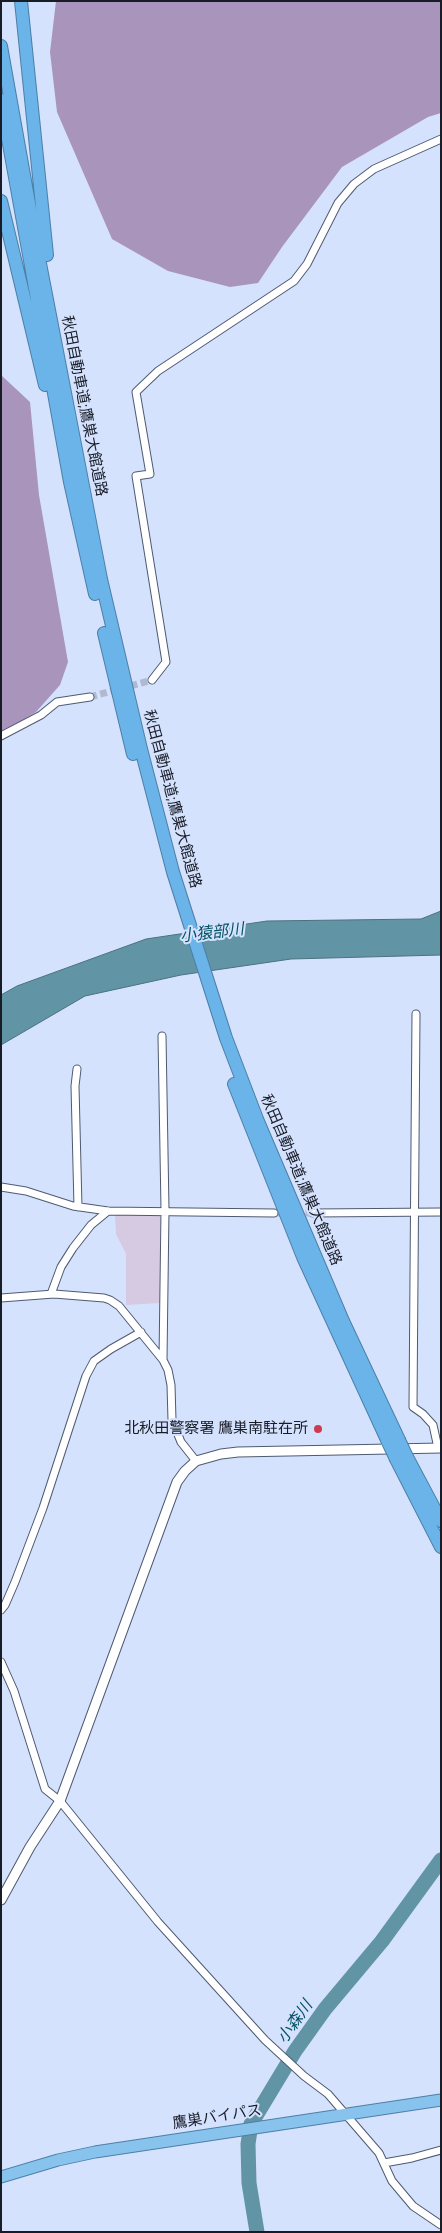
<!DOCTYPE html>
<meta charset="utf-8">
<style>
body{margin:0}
#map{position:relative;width:442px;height:2233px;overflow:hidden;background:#d5e2fd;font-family:Figtree,sans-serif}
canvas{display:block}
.frame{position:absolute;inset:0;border:2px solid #181c26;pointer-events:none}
</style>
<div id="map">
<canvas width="442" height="2233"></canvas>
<div class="frame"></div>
</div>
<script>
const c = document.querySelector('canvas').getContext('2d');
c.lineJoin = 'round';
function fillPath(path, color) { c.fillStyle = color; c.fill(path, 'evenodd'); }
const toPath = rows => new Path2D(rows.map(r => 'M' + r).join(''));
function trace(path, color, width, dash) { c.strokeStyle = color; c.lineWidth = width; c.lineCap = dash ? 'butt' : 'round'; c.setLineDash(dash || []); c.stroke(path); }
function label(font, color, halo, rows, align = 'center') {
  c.font = font + ' Figtree,"Noto Sans JP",sans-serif'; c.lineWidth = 4; c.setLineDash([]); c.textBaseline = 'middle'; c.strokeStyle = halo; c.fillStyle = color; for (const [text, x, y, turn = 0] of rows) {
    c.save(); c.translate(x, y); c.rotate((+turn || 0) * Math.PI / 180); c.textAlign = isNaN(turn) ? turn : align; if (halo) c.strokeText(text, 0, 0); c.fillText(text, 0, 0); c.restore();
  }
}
fillPath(toPath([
 [115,1215,161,1215,160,1303,126,1305,126,1254,116,1234]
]), '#d6c9e2');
fillPath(toPath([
 [56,1,441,1,441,113,428,117,342,167,282,247,258,283,230,287,168,271,112,239,57,112,50,52],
 [1,375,30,402,39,495,68,662,60,685,36,712,1,733]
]), '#a994bb');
const water = toPath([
 [441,911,441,955,291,959,181,975,85,996,1,1045,1,995,17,986,146,939,267,921,421,919,441,911]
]);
fillPath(water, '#6195a5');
trace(water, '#4b717f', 1);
trace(toPath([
 [257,2232,249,2183,248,2144,251,2124,295,2051,325,2009,382,1941,441,1860]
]), '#6195a5', 15);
trace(toPath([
 [90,697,152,680],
 [274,1213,313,1213]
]), '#afbad2', 7, [7, 3.5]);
const minor = toPath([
 [152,680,166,662,136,476,150,474,136,392,158,371,294,281,307,264,338,203,354,184,374,169,441,139],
 [1,736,41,715,57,702,90,697],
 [416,1014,413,1407,423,1414,433,1425,438,1448],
 [162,1036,165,1210,163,1360],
 [77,1069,75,1086,78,1207],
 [1,1187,26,1191,73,1206,108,1211,274,1213],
 [313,1213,441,1212],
 [51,1294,61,1267,73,1248,91,1225,108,1211],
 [1,1298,54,1294,104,1298,110,1300,119,1306,163,1360,168,1370,171,1385,172,1420,181,1442,196,1461],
 [1,1610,5,1605,15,1582,43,1508,86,1376,94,1361,111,1349,141,1332],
 [1,1662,14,1691,45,1789,60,1801,158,1922,265,2040,304,2076,328,2094,379,2153,392,2181,413,2206,441,2225],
 [384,2163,412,2158,441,2150]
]);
const tertiary = toPath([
 [1,1900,30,1847,60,1801,177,1482,185,1471,196,1461,221,1454,238,1452,441,1448]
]);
const trunk = toPath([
 [1,2177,58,2160,95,2152,441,2100]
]);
const motorway = toPath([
 [21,1,47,255],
 [1,46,37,248,101,579,141,749,173,872,226,1038,257,1119,343,1321,399,1440],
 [1,100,70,482,95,594],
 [1,201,45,385],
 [104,633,133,754],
 [234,1084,303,1257,388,1442],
 [407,1457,441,1521],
 [396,1459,441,1547]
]);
trace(minor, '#4f5a71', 9);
trace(tertiary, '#4f5a71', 11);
trace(trunk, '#4d7fa5', 13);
trace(motorway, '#4d7fa5', 14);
trace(minor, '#fff', 7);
trace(tertiary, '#fff', 9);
trace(trunk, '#88c3ee', 11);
trace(motorway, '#6ab4ea', 12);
const motorwayBridge = toPath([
 [399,1440,407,1457],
 [388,1442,396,1459]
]);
trace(motorwayBridge, '#4d7fa5', 14, []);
trace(motorwayBridge, '#6ab4ea', 12);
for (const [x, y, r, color] of [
 [318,1429,5,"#cc3b4f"]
]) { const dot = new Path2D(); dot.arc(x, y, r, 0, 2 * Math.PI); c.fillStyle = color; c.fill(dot); trace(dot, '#d5e2fd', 2); }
label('15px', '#181c26', '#d5e2fd', [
 ["秋田自動車道;鷹巣大館道路",84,406,79],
 ["秋田自動車道;鷹巣大館道路",172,799,75],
 ["秋田自動車道;鷹巣大館道路",301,1180,67],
 ["鷹巣バイパス",217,2117,-9]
]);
label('15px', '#181c26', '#d5e2fd', [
 ["北秋田警察署 鷹巣南駐在所",308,1429]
], 'right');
label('italic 16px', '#035264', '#d5e2fd', [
 ["小猿部川",212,933,-7],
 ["小森川",295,2022,-55]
]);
</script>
